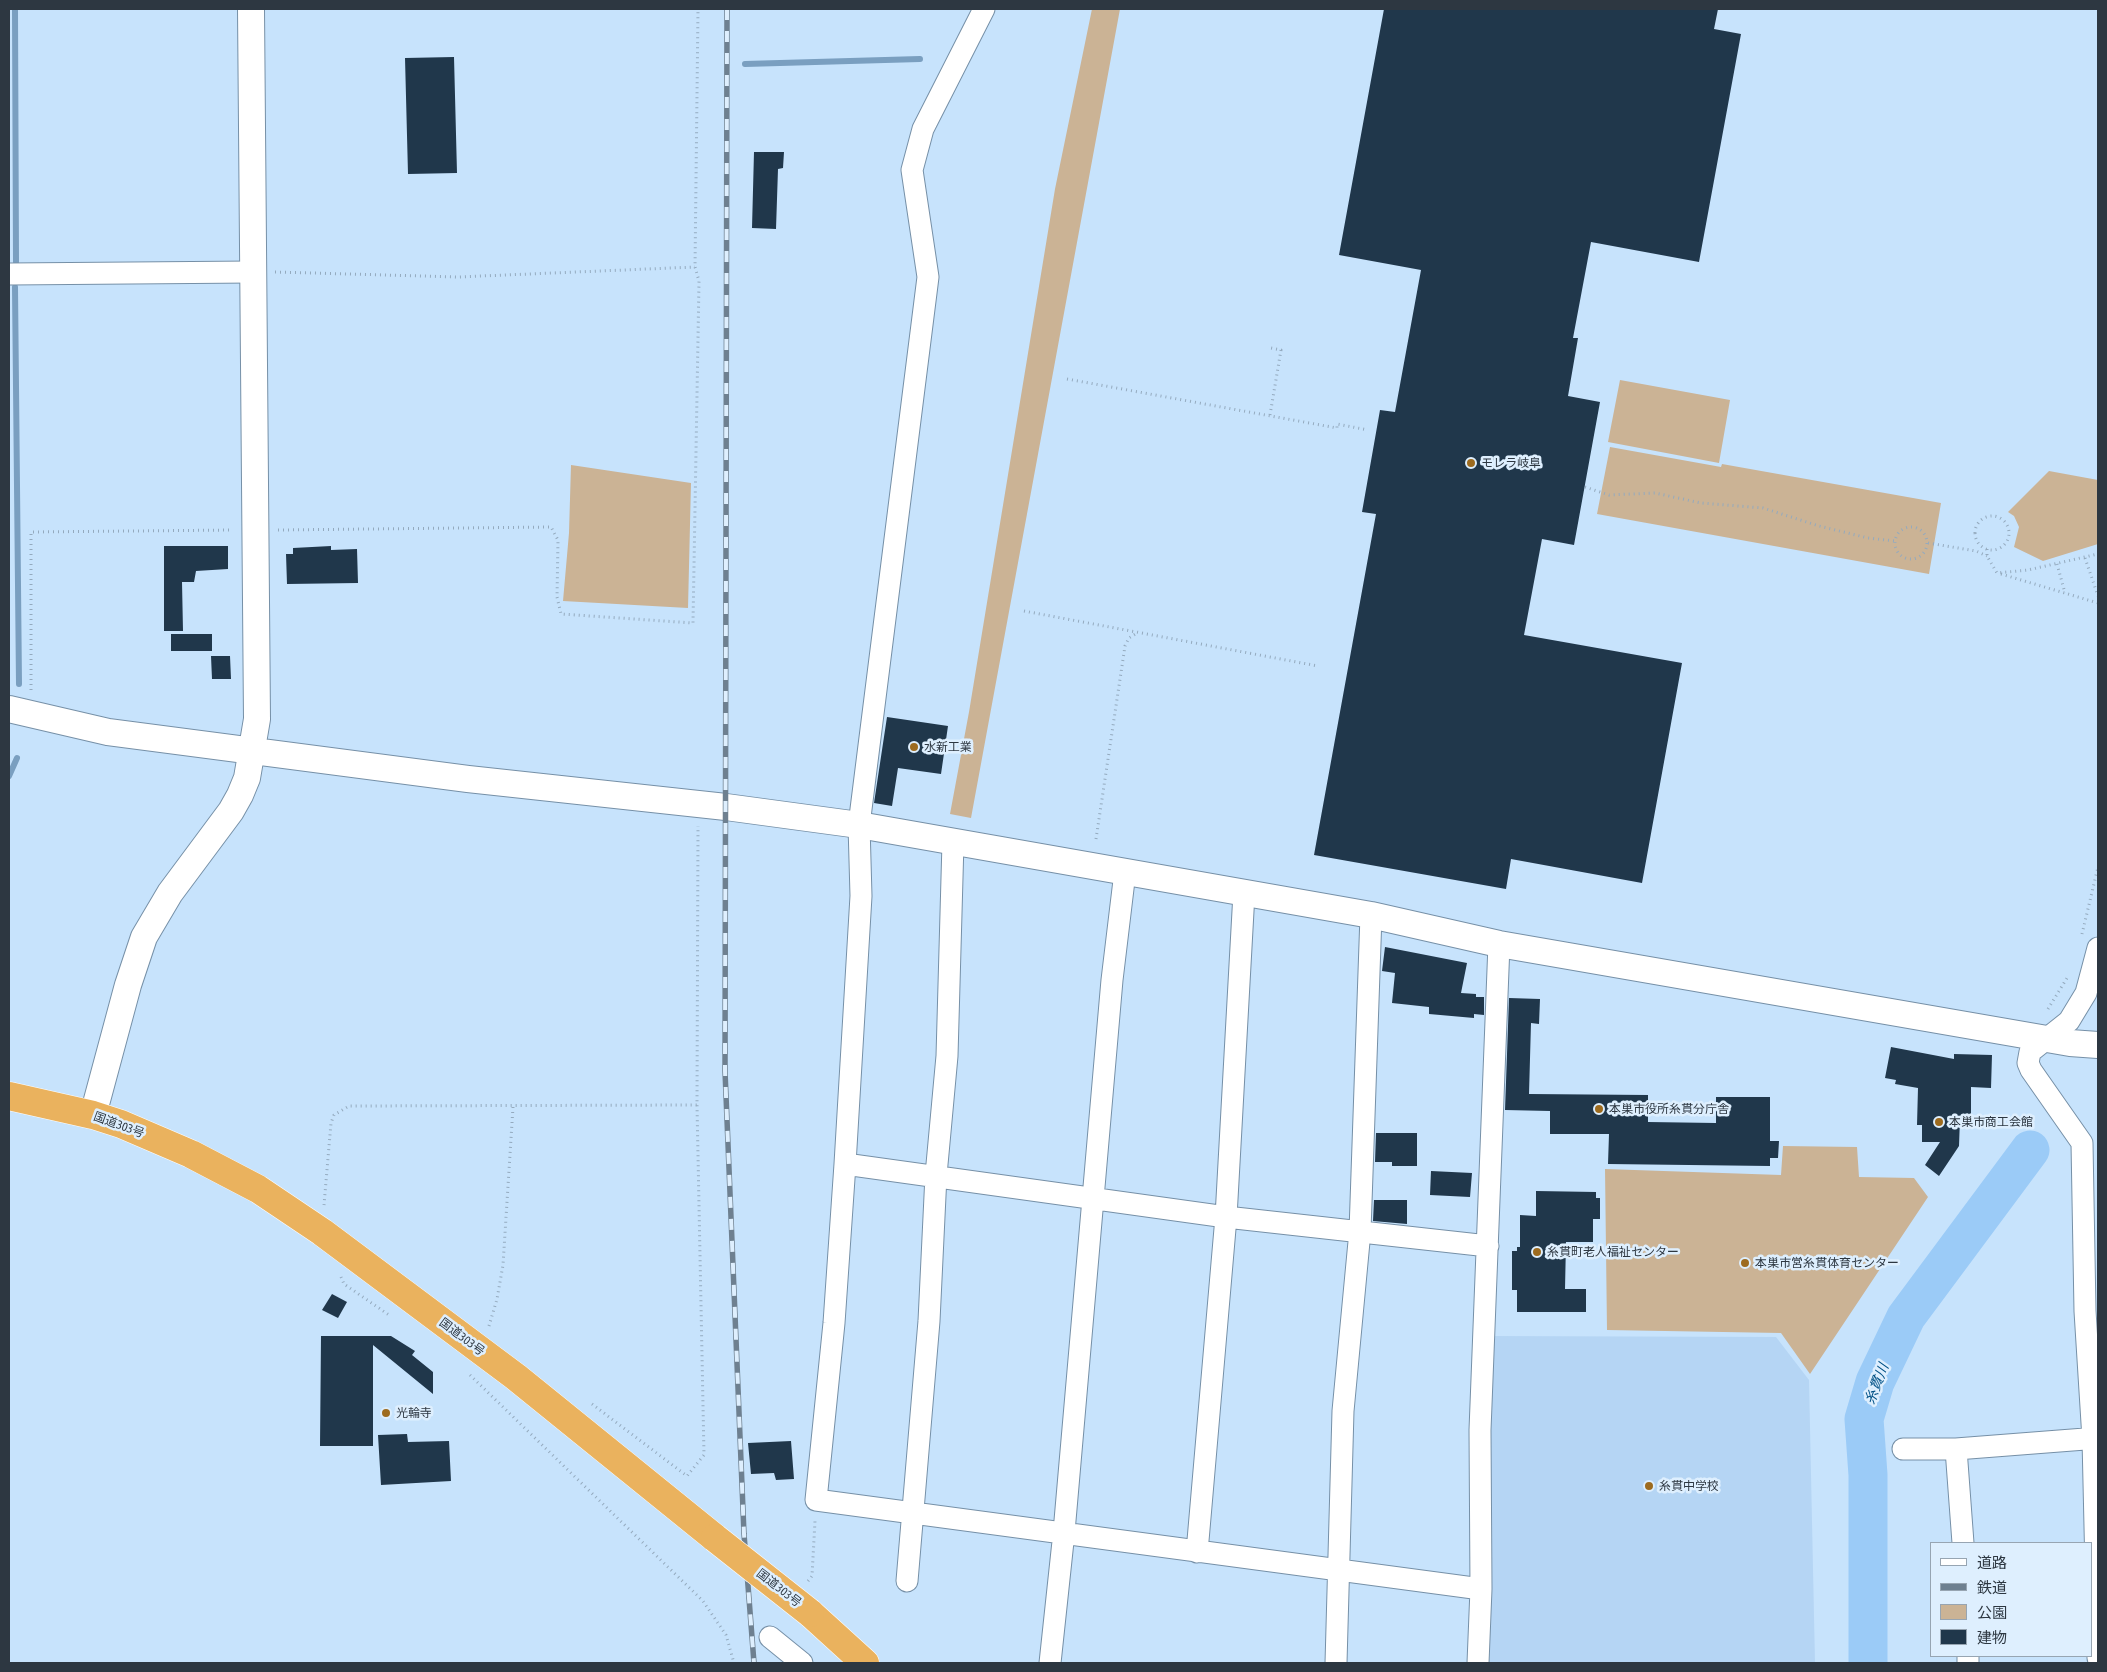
<!DOCTYPE html>
<meta charset="utf-8">
<style>
body{margin:0}
#map{position:relative;width:2107px;height:1672px;overflow:hidden;background:#c7e3fc;font-family:"Asap Condensed","Noto Sans JP",sans-serif}
canvas{display:block}
.frame{position:absolute;inset:0;border:10px solid #2d3741;pointer-events:none}
.legend{position:absolute;left:1930px;top:1542px;width:162px;height:115px;box-sizing:border-box;background:#deeffe;border:1px solid #97a5b2;margin:0;padding:6px 9px;list-style:none;font-size:15px;color:#2d3741}
.legend li{display:flex;align-items:center;gap:10px;height:25px}
.legend b{width:25px;border:1px solid #97a5b2}
</style>
<div id="map">
<canvas width="2107" height="1672"></canvas>
<div class="frame"></div>
<ul class="legend">
<li><b style="height:6px;background:#fff"></b>道路</li>
<li><b style="height:6px;background:#6e8090"></b>鉄道</li>
<li><b style="height:14px;background:#cbb395"></b>公園</li>
<li><b style="height:14px;background:#20374b"></b>建物</li>
</ul>
</div>
<script>
const c = document.querySelector('canvas').getContext('2d');
c.lineJoin = 'round';
function fillPath(path, color) { c.fillStyle = color; c.fill(path, 'evenodd'); }
const toPath = rows => new Path2D(rows.map(r => 'M' + r).join(''));
function trace(path, color, width, dash) { c.strokeStyle = color; c.lineWidth = width; c.lineCap = dash ? 'butt' : 'round'; c.setLineDash(dash || []); c.stroke(path); }
function label(font, color, halo, rows, align = 'center') {
  c.font = font + ' "Asap Condensed","Noto Sans JP",sans-serif'; c.lineWidth = 5; c.setLineDash([]); c.textBaseline = 'middle'; c.strokeStyle = halo; c.fillStyle = color; for (const [text, x, y, turn = 0] of rows) {
    c.save(); c.translate(x, y); c.rotate((+turn || 0) * Math.PI / 180); c.textAlign = isNaN(turn) ? turn : align; if (halo) c.strokeText(text, 0, 0); c.fillText(text, 0, 0); c.restore();
  }
}
fillPath(toPath([
 [1488,1336,1776,1337,1809,1380,1815,1663,1483,1663]
]), '#b5d5f4');
fillPath(toPath([
 [1092,9,1120,9,971,818,950,814,969,712,1055,189],
 [1620,380,1730,400,1719,463,1608,442],
 [1610,447,1721,467,1722,464,1941,503,1929,574,1597,514],
 [571,465,691,483,688,608,563,601,569,533],
 [2049,471,2098,480,2098,544,2043,561,2014,547,2019,527,2014,516,2008,512],
 [1783,1146,1857,1147,1859,1177,1914,1178,1928,1197,1810,1374,1781,1333,1607,1330,1605,1169,1781,1175]
]), '#cbb395');
trace(toPath([
 [15,9,16,262],
 [745,64,920,59],
 [15,287,19,684],
 [9,776,17,758]
]), '#7a9fc0', 6);
trace(toPath([
 [1868,1663,1868,1475,1864,1419,1875,1382,1906,1317,2030,1150]
]), '#9bcbf7', 39);
fillPath(toPath([
 [1384,9,1718,9,1714,29,1741,34,1699,262,1591,242,1573,338,1578,338,1568,396,1600,402,1574,545,1542,539,1524,635,1682,663,1642,883,1511,859,1506,889,1314,855,1376,514,1362,512,1380,410,1395,412,1421,270,1339,255],
 [454,57,457,173,408,174,405,58],
 [754,152,784,152,783,168,778,169,776,229,752,228],
 [164,546,228,546,228,569,196,571,194,582,182,582,183,631,164,631],
 [331,546,331,550,357,549,358,583,287,584,286,554,293,554,293,548],
 [171,634,212,634,212,651,171,651],
 [211,656,230,656,231,679,212,679],
 [887,717,948,726,941,774,898,768,892,806,874,803],
 [1385,947,1467,963,1461,993,1476,994,1476,997,1484,997,1484,1015,1474,1014,1474,1018,1429,1014,1429,1007,1392,1003,1395,973,1382,971],
 [1509,998,1540,999,1539,1024,1531,1023,1529,1094,1648,1095,1648,1122,1716,1123,1716,1097,1770,1097,1770,1141,1779,1141,1778,1158,1770,1158,1770,1166,1608,1164,1609,1134,1550,1134,1550,1111,1505,1110],
 [1891,1047,1954,1059,1954,1054,1992,1055,1991,1088,1971,1087,1971,1119,1960,1118,1959,1146,1939,1176,1925,1165,1940,1142,1922,1142,1922,1125,1917,1125,1918,1088,1895,1084,1896,1080,1885,1078],
 [1376,1133,1417,1133,1417,1166,1392,1166,1392,1162,1375,1162],
 [1431,1171,1472,1173,1470,1197,1430,1195],
 [1536,1191,1596,1192,1596,1198,1600,1198,1600,1219,1593,1219,1593,1242,1566,1242,1565,1289,1586,1289,1586,1312,1517,1312,1517,1290,1512,1290,1512,1251,1517,1251,1517,1247,1520,1247,1520,1215,1536,1216],
 [1374,1200,1407,1200,1407,1224,1373,1221],
 [332,1294,347,1302,338,1318,322,1310],
 [321,1336,391,1336,415,1351,412,1355,433,1372,433,1394,373,1345,373,1446,320,1446],
 [407,1434,408,1442,449,1441,451,1481,381,1485,378,1435],
 [791,1441,794,1479,776,1480,774,1473,751,1474,748,1443]
]), '#20374b');
const minor = toPath([
 [9,274,253,272],
 [2098,948,2086,993,2069,1021,2030,1052,2028,1063,2031,1070,2082,1143,2085,1311,2093,1439,2098,1658],
 [845,1164,861,896,859,825,928,277,912,170,923,129,984,9],
 [1903,1449,1956,1449,2098,1438],
 [1956,1449,1963,1543],
 [1197,1552,1226,1217,1244,893],
 [907,1581,929,1321,936,1175,947,1056,953,842],
 [1481,1589,816,1500,834,1323,845,1164,1226,1217,1488,1246],
 [770,1637,802,1663],
 [1968,1656,1968,1663],
 [1050,1663,1064,1532,1112,980,1125,872],
 [1336,1663,1343,1411,1360,1231,1371,915],
 [1478,1663,1481,1589,1480,1430,1499,944]
]);
const tertiary = toPath([
 [9,709,108,732,468,779,726,807,859,825,1371,915,1499,944,2070,1043,2098,1045],
 [93,1115,128,985,144,937,170,893,231,811,240,795,247,778,257,719,251,9]
]);
const trunk = toPath([
 [9,1096,93,1115,121,1124,191,1154,258,1189,322,1232,516,1377,715,1538],
 [810,1613,865,1663]
]);
trace(minor, '#7690a7', 23);
trace(tertiary, '#7690a7', 28);
trace(trunk, '#fff', 29);
trace(toPath([
 [275,272,458,277,695,267],
 [1067,379,1337,428,1337,424,1368,430],
 [1270,415,1281,350,1271,348],
 [1585,487,1609,495,1655,493,1701,503,1763,508,1819,526,1868,538,1895,541],
 '1975 533a17 17 0 1 1 34 0a17 17 0 1 1-34 0Z',
 '1895 543a16 16 0 1 1 32 0a16 16 0 1 1-32 0Z',
 [278,530,551,527,558,540,557,597,561,614,693,623,699,281,695,267,698,9],
 [1928,543,1976,551,1987,556],
 [1987,549,1987,556,1997,573,2028,570,2098,554],
 [2085,558,2098,596],
 [2057,564,2065,593],
 [2001,574,2098,603],
 [1024,611,1318,666],
 [31,690,31,532,232,530],
 [1096,839,1125,646,1129,638,1137,633],
 [2082,934,2098,867],
 [2048,1009,2067,978],
 [324,1205,331,1123,334,1115,349,1106,697,1105],
 [341,1277,344,1284,389,1315],
 [489,1326,497,1299,503,1265,513,1107],
 [470,1375,703,1601,726,1635,734,1663],
 [592,1404,687,1476,704,1455,697,1105,698,826],
 [808,1581,812,1576,815,1521]
]), '#94aabe', 3, [1, 4]);
trace(minor, '#fff', 21);
trace(tertiary, '#fff', 26);
trace(trunk, '#eab25e', 28);
const rail = toPath([
 [727,9,725,1071,744,1534,754,1663]
]);
trace(rail, '#6e8090', 5.5);
trace(rail, '#deeffe', 4, [11]);
const trunkBridge = toPath([
 [715,1538,810,1613]
]);
trace(trunkBridge, '#fff', 29, []);
trace(trunkBridge, '#eab25e', 28);
for (const [x, y, r, color] of [
 [1471,463,5,"#9d6b1f"],
 [914,747,5,"#9d6b1f"],
 [1599,1109,5,"#9d6b1f"],
 [1939,1122,5,"#9d6b1f"],
 [1537,1252,5,"#9d6b1f"],
 [1745,1263,5,"#9d6b1f"],
 [386,1413,5,"#9d6b1f"],
 [1649,1486,5,"#9d6b1f"]
]) { const dot = new Path2D(); dot.arc(x, y, r, 0, 2 * Math.PI); c.fillStyle = color; c.fill(dot); trace(dot, '#deeffe', 2); }
label('12px', '#2d3741', '#deeffe', [
 ["モレラ岐阜",1481,463],
 ["水新工業",924,747],
 ["本巣市役所糸貫分庁舎",1609,1109],
 ["本巣市商工会館",1949,1122],
 ["糸貫町老人福祉センター",1547,1252],
 ["本巣市営糸貫体育センター",1755,1263],
 ["光輪寺",396,1413],
 ["糸貫中学校",1659,1486]
], 'left');
label('12px', '#2d3741', '#deeffe', [
 ["国道303号",119,1125,20],
 ["国道303号",462,1337,37],
 ["国道303号",779,1588,38]
]);
label('italic 14px', '#015186', '#deeffe', [
 ["糸貫川",1877,1384,-69]
]);
</script>
